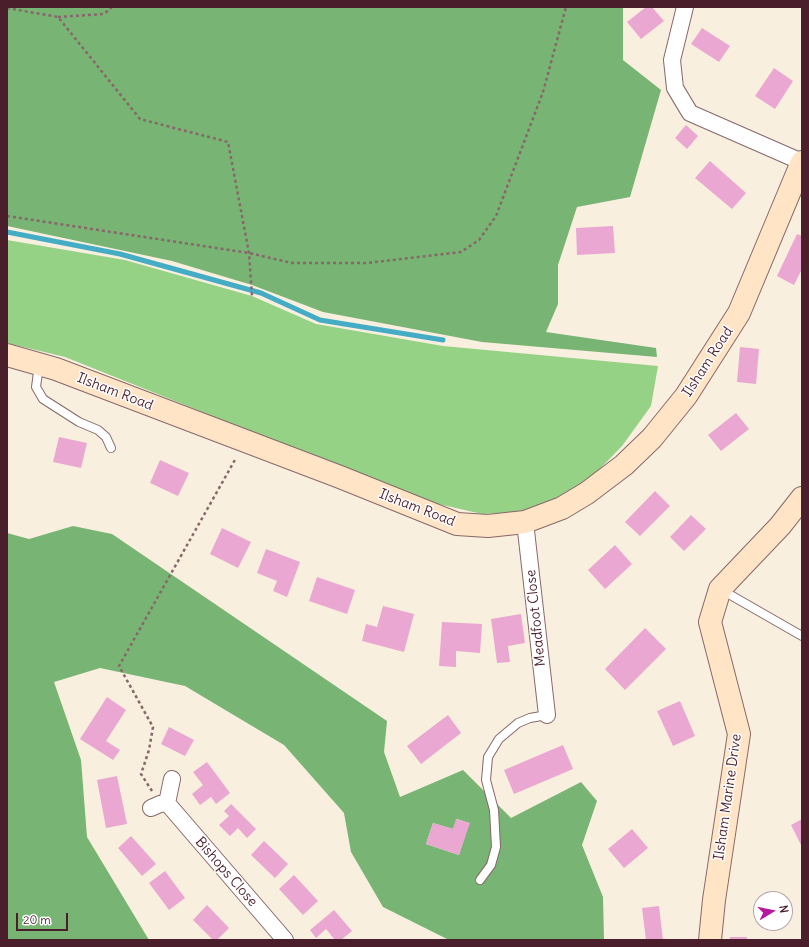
<!DOCTYPE html>
<style>
body{margin:0}
#map{position:relative;width:809px;height:947px;overflow:hidden;background:#f9efdf;font-family:Delius,sans-serif}
canvas{display:block}
.frame{position:absolute;inset:0;border:8px solid #4a1f2b;pointer-events:none}
.north{position:absolute;left:753px;top:891px;width:40px;height:40px;box-sizing:border-box;background:#fff;border:1px solid #b7a5aa;border-radius:50%;rotate:80deg;font-size:11px;font-weight:700;line-height:16px;text-align:center;color:#4a1f2b}
.north::after{content:'';display:block;margin:auto;width:14px;height:18px;background:#b5179e;clip-path:polygon(50% 0,100% 100%,50% 72%,0 100%)}
.scale{position:absolute;left:16px;top:913px;width:52px;height:18px;box-sizing:border-box;border:2px solid #4a1f2b;border-top:0;padding-left:5px;font-size:12px;line-height:14px;white-space:nowrap;color:#4a1f2b;-webkit-text-stroke:3px #fff;paint-order:stroke}
</style>
<div id="map">
<canvas width="809" height="947"></canvas>
<div class="frame"></div>
<div class="north">N</div>
<div class="scale">20 m</div>
</div>
<script>
const c = document.querySelector('canvas').getContext('2d');
c.lineJoin = 'round';
function fillPath(path, color) { c.fillStyle = color; c.fill(path, 'evenodd'); }
const toPath = rows => new Path2D(rows.map(r => 'M' + r).join(''));
function trace(path, color, width, dash) { c.strokeStyle = color; c.lineWidth = width; c.lineCap = dash ? 'butt' : 'round'; c.setLineDash(dash || []); c.stroke(path); }
function label(font, color, halo, rows, align = 'center') {
  c.font = font + ' Delius,sans-serif'; c.lineWidth = 3; c.setLineDash([]); c.textBaseline = 'middle'; c.strokeStyle = halo; c.fillStyle = color; for (const [text, x, y, turn = 0] of rows) {
    c.save(); c.translate(x, y); c.rotate((+turn || 0) * Math.PI / 180); c.textAlign = isNaN(turn) ? turn : align; if (halo) c.strokeText(text, 0, 0); c.fillText(text, 0, 0); c.restore();
  }
}
fillPath(toPath([
 [7,240,125,260,252,296,316,324,443,346,658,366,651,406,622,446,589,480,557,500,519,512,482,514,434,503,253,435,210,415,65,357,7,343]
]), '#95d286');
fillPath(toPath([
 [7,7,623,7,623,60,661,90,630,197,577,207,558,265,558,304,546,332,656,348,657,357,482,342,323,312,252,285,172,261,7,226],
 [73,526,112,534,387,721,384,752,400,797,463,770,511,818,581,782,597,801,582,845,603,897,604,940,449,940,383,907,351,852,344,813,284,745,185,686,100,668,54,682,81,760,87,837,149,940,7,940,7,533,29,539],
 [457,819,469,823,459,855,426,844,433,823,453,829]
]), '#78b473');
trace(toPath([
 [7,232,120,254,261,293,320,320,443,340]
]), '#44acc4', 5);
fillPath(toPath([
 [646,7,652,7,664,21,641,39,627,22],
 [702,28,730,46,719,62,691,44],
 [774,68,793,81,775,109,755,96],
 [686,125,698,136,687,149,675,138],
 [710,161,746,193,732,209,695,178],
 [613,226,615,253,577,255,576,228],
 [797,234,802,236,802,269,794,285,777,276],
 [740,347,759,349,756,384,737,382],
 [736,413,749,429,721,451,708,435],
 [59,437,87,443,81,468,53,462],
 [160,460,189,473,178,496,150,483],
 [655,491,670,506,640,536,625,522],
 [691,515,706,529,684,551,670,537],
 [222,528,251,542,238,568,210,554],
 [615,545,632,564,605,589,588,570],
 [266,549,300,562,287,597,273,591,277,581,257,573],
 [317,577,355,590,347,614,309,601],
 [383,606,414,614,404,652,362,641,366,624,377,627],
 [521,614,525,643,508,646,510,662,497,663,491,619],
 [442,622,482,624,480,653,456,651,456,667,439,666],
 [645,628,666,649,625,690,605,669],
 [107,697,126,710,106,741,120,750,113,760,80,739],
 [680,701,695,736,673,746,657,711],
 [448,715,461,733,421,764,407,746],
 [169,727,194,740,185,756,161,744],
 [563,745,573,769,514,794,504,770],
 [207,762,230,793,216,804,211,797,200,805,192,794,203,785,193,772],
 [117,776,127,824,106,828,97,780],
 [231,804,256,829,247,838,238,828,230,836,219,825,229,816,224,811],
 [456,819,470,823,459,855,426,844,433,823,453,829],
 [802,819,802,847,791,825],
 [632,829,648,848,624,868,608,849],
 [131,836,156,864,142,876,118,848],
 [264,841,288,864,275,878,251,855],
 [165,871,185,898,169,910,149,883],
 [294,875,318,901,303,915,279,889],
 [207,905,229,928,217,940,213,940,193,920],
 [659,906,663,940,646,940,642,908],
 [334,910,352,931,341,940,335,940,326,929,316,938,310,930],
 [730,937,747,937,747,940,730,940]
]), '#eaa7d1');
const lane = toPath([
 [39,365,36,387,43,399,79,422,98,430,106,437,111,448],
 [720,589,802,636],
 [480,880,491,865,496,847,494,810,486,780,488,757,499,739,518,723,530,718,547,715]
]);
const street = toPath([
 [685,7,672,60,675,88,690,113,802,162],
 [525,522,547,715],
 [172,779,167,803,285,940],
 [151,808,160,804,167,803]
]);
const secondary = toPath([
 [7,355,56,369,340,477,457,524,488,526,525,522,562,508,587,493,624,465,652,438,686,396,739,313,802,162],
 [710,940,714,900,739,734,710,622,720,589,780,526,802,498]
]);
trace(lane, '#87686a', 10);
trace(street, '#87686a', 18);
trace(secondary, '#87686a', 24);
trace(toPath([
 [7,8,58,17,140,119,228,142,249,253,252,296],
 [58,17,104,14,112,7],
 [7,216,249,253,292,263,367,263,461,252,479,240,496,216,543,92,566,7],
 [152,791,141,774,149,750,153,727,119,666,236,458]
]), '#87686a', 2.5, [3, 3]);
trace(lane, '#fff', 8);
trace(street, '#fff', 16);
trace(secondary, '#ffe4c6', 22);
label('14px', '#4a1f2b', '#fff', [
 ["Ilsham Road",708,362,-57],
 ["Ilsham Road",115,392,21],
 ["Ilsham Road",417,508,21],
 ["Meadfoot Close",536,618,-96],
 ["Ilsham Marine Drive",728,797,-82],
 ["Bishops Close",226,872,49]
]);
</script>
